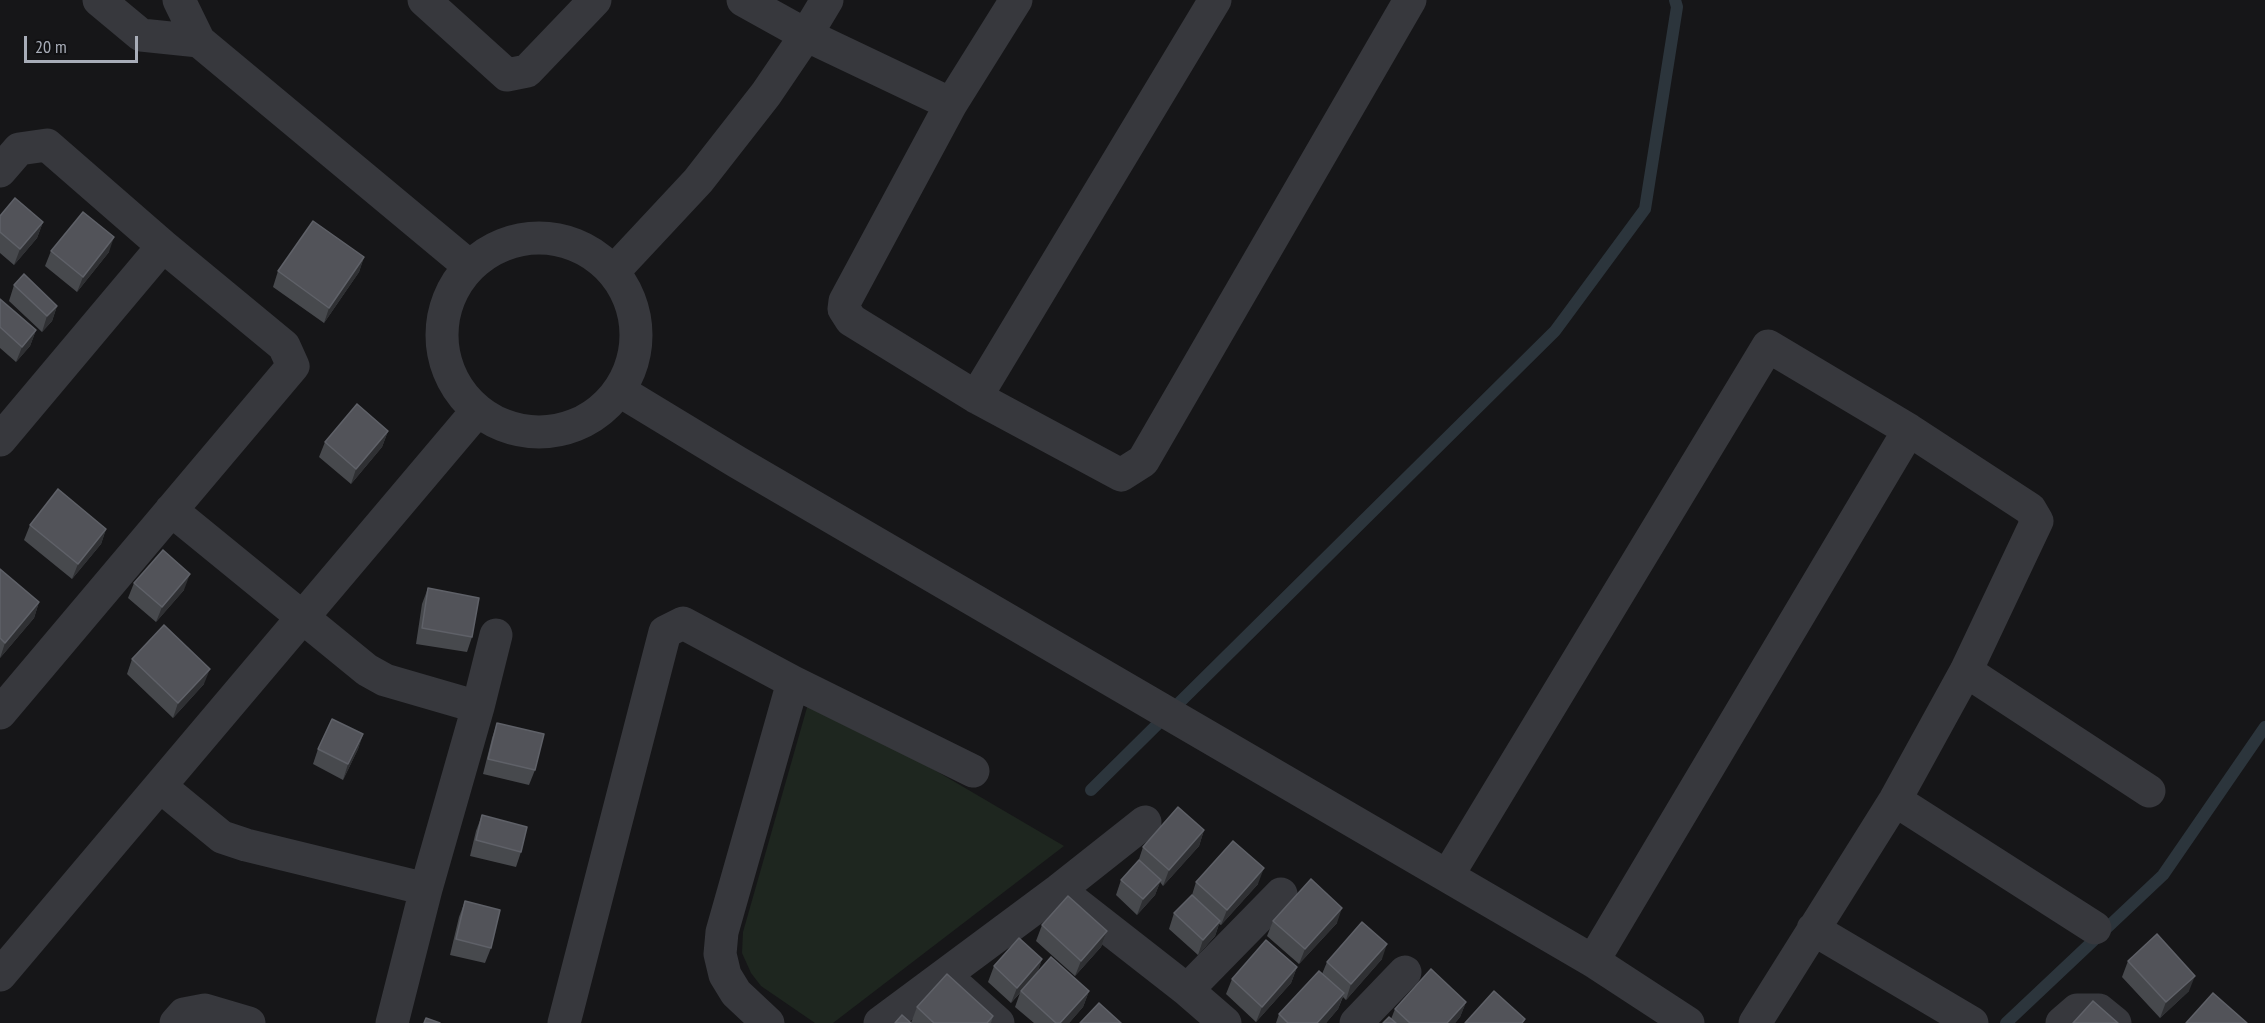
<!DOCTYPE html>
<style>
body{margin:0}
#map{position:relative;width:2265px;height:1023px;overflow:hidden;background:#161618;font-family:"PT Sans Narrow",sans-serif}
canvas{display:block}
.scale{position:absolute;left:24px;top:36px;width:114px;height:27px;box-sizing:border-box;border:3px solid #a8adb8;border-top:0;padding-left:8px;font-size:18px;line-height:21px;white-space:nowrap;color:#a8adb8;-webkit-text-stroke:4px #111113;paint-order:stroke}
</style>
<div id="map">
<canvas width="2265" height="1023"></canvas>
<div class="scale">20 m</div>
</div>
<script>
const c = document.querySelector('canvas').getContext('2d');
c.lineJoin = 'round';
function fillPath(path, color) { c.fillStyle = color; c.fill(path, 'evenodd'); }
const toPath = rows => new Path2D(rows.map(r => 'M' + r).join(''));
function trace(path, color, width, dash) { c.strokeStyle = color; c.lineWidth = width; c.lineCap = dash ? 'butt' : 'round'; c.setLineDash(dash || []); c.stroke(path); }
fillPath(toPath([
 [810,697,1064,846,833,1023,815,1023,761,986,751,973,742,953,743,932]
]), '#1e261f');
trace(toPath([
 [1091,790,1555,331,1645,209,1677,7,1675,0],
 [2006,1023,2163,875,2265,727]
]), '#2c353c', 12);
trace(toPath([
 [99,0,141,35,199,41],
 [179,0,199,41,468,265],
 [424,0,507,75,527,71,595,0],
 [743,0,806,35,951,104],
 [1016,0,951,104,845,301,844,309,851,320,976,397,1121,475,1143,461,1410,0],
 [0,171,19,149,47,145,163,246,284,346,293,366,0,713],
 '442 335a97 97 0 1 1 194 0a97 97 0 1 1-194 0Z',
 [613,272,698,181,766,94,806,35,827,0],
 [620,391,737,462,1593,961,1688,1023],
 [976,397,1215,0],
 [0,440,163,246],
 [171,510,367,670,385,680,478,707],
 [1966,671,2149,791],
 [161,787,222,837,246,845,426,889],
 [1895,800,2095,928],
 [1448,875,1768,346,1909,430,2030,509,2037,521,1966,671,1895,800,1755,1023],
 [1059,890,1187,990,1225,1023],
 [1813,929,1972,1023],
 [1593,961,1909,430],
 [0,975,477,411],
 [959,988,998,1023],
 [1187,990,1281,894],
 [176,1023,184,1014,205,1010,249,1023],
 [392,1023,426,889,478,707,496,635],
 [564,1023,665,632,683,623,793,682,973,771],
 [768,1023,736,993,725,975,720,954,722,932,793,682],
 [880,1023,1059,890,1145,822],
 [1356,1023,1405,972],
 [2062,1023,2077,1010,2099,1010,2115,1023]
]), '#37383d', 33);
fillPath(toPath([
 [0,216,43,222,37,238,14,265,0,253],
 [51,251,109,252,77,292,45,266],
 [364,257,359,272,324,323,273,287,278,271],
 [14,285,57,306,52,321,42,332,9,301],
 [0,299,36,330,30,346,16,362,0,348],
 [388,431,382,447,351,484,319,457,325,442],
 [30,525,106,529,101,544,72,579,24,540],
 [0,569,39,602,34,618,0,658],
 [134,583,184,590,156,622,128,598],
 [428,588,472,637,467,652,416,644,422,604],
 [132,659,204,684,173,718,127,674],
 [497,723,535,770,529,785,483,774,492,738],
 [363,734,358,749,343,780,313,764,318,749],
 [482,815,521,852,516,867,470,856,476,831],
 [1204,830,1199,846,1163,886,1160,882,1155,895,1137,915,1116,895,1121,880,1138,862,1143,847],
 [1196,882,1258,884,1221,925,1219,924,1215,936,1198,955,1169,929,1174,913,1192,895],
 [465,901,491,948,485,963,450,955,459,917],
 [1273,921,1337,923,1299,964,1267,936],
 [1042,925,1107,931,1101,947,1075,976,1036,941],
 [1042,959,1037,973,1089,991,1083,1007,1069,1023,1034,1023,1015,1007,1020,993,1011,1003,988,982,994,966],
 [1382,959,1346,1000,1343,997,1338,1009,1326,1023,1276,1023,1279,1014,1322,974,1327,962],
 [2128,961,2189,991,2160,1018,2122,977],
 [1297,967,1291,983,1256,1022,1226,994,1232,979],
 [1466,1002,1460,1017,1455,1023,1383,1023,1391,1019,1395,1009],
 [917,1007,993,1016,991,1023,911,1023]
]), '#47494d');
fillPath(toPath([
 [43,222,37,238,14,265,20,249],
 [114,237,109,252,77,292,83,277],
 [364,257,359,272,324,323,329,308],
 [57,306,52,321,42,332,47,316],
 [36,330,30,346,16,362,22,347],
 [388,431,382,447,351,484,356,469],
 [106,529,101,544,72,579,78,564],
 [190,574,184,590,156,622,162,607],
 [39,602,34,618,0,658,5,643],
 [210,669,204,684,173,718,178,703],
 [363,734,358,749,343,780,348,764],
 [1204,830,1199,846,1163,886,1169,870],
 [1264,868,1258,884,1221,925,1227,910],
 [1161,880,1155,895,1137,915,1143,899],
 [1342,908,1337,923,1299,964,1305,949],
 [1220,921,1215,936,1198,955,1203,940],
 [1107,931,1101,947,1075,976,1081,961],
 [1387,944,1382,959,1346,1000,1351,984],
 [1042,959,1037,974,1021,991,1011,1003,1017,988],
 [1297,967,1291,983,1256,1022,1262,1007],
 [2195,976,2189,991,2160,1018,2166,1002],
 [1089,991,1083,1007,1069,1023,1060,1023],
 [1344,993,1338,1009,1326,1023,1317,1023],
 [1466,1002,1460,1017,1455,1023,1447,1023]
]), '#2f3033');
const building = toPath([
 [15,198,43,222,20,249,0,232,0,216,15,198],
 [83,212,114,237,83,277,51,251,83,212],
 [313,221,364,257,329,308,278,271,313,221],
 [24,274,57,306,47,316,14,285,24,274],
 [0,299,36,330,22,347,0,327,0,299],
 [357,404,388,431,356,469,325,442,357,404],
 [58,489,106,529,78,564,30,525,58,489],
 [163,550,190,574,162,607,134,583,163,550],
 [0,569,39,602,5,643,0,638,0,569],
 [428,588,479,598,472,637,422,628,428,588],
 [164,625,210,669,178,703,132,659,164,625],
 [332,719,363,734,348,764,318,749,332,719],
 [497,723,544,734,535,770,488,759,497,723],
 [1178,807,1204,830,1169,870,1143,847,1178,807],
 [482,815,527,827,521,852,476,840,482,815],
 [1233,841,1264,868,1227,910,1196,882,1233,841],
 [1139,860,1161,880,1143,899,1121,880,1139,860],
 [1311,879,1342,908,1305,949,1273,921,1311,879],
 [1192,895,1220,921,1203,940,1174,913,1192,895],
 [1068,896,1107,931,1081,961,1042,925,1068,896],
 [465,901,500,910,491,948,456,939,465,901],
 [1362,922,1387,944,1351,984,1327,962,1362,922],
 [2157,934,2195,976,2166,1002,2128,961,2157,934],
 [1019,938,1042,959,1017,988,994,966,1019,938],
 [1266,940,1297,967,1262,1007,1232,979,1266,940],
 [1051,957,1089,991,1060,1023,1056,1023,1021,991,1051,957],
 [1431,969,1466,1002,1447,1023,1410,1023,1395,1009,1431,969],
 [1319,971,1344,993,1317,1023,1288,1023,1279,1014,1319,971],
 [947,974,993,1016,987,1023,934,1023,917,1007,947,974],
 [1494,991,1525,1019,1522,1023,1465,1023,1494,991],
 [2213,993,2247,1023,2186,1023,2213,993],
 [2093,1001,2118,1023,2073,1023,2093,1001],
 [1099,1003,1121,1023,1080,1023,1099,1003],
 [902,1015,911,1023,895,1023,902,1015],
 [1389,1017,1396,1023,1383,1023,1389,1017],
 [426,1018,440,1023,424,1023,426,1018]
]);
fillPath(building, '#525359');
trace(building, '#5f6168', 1.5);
</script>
